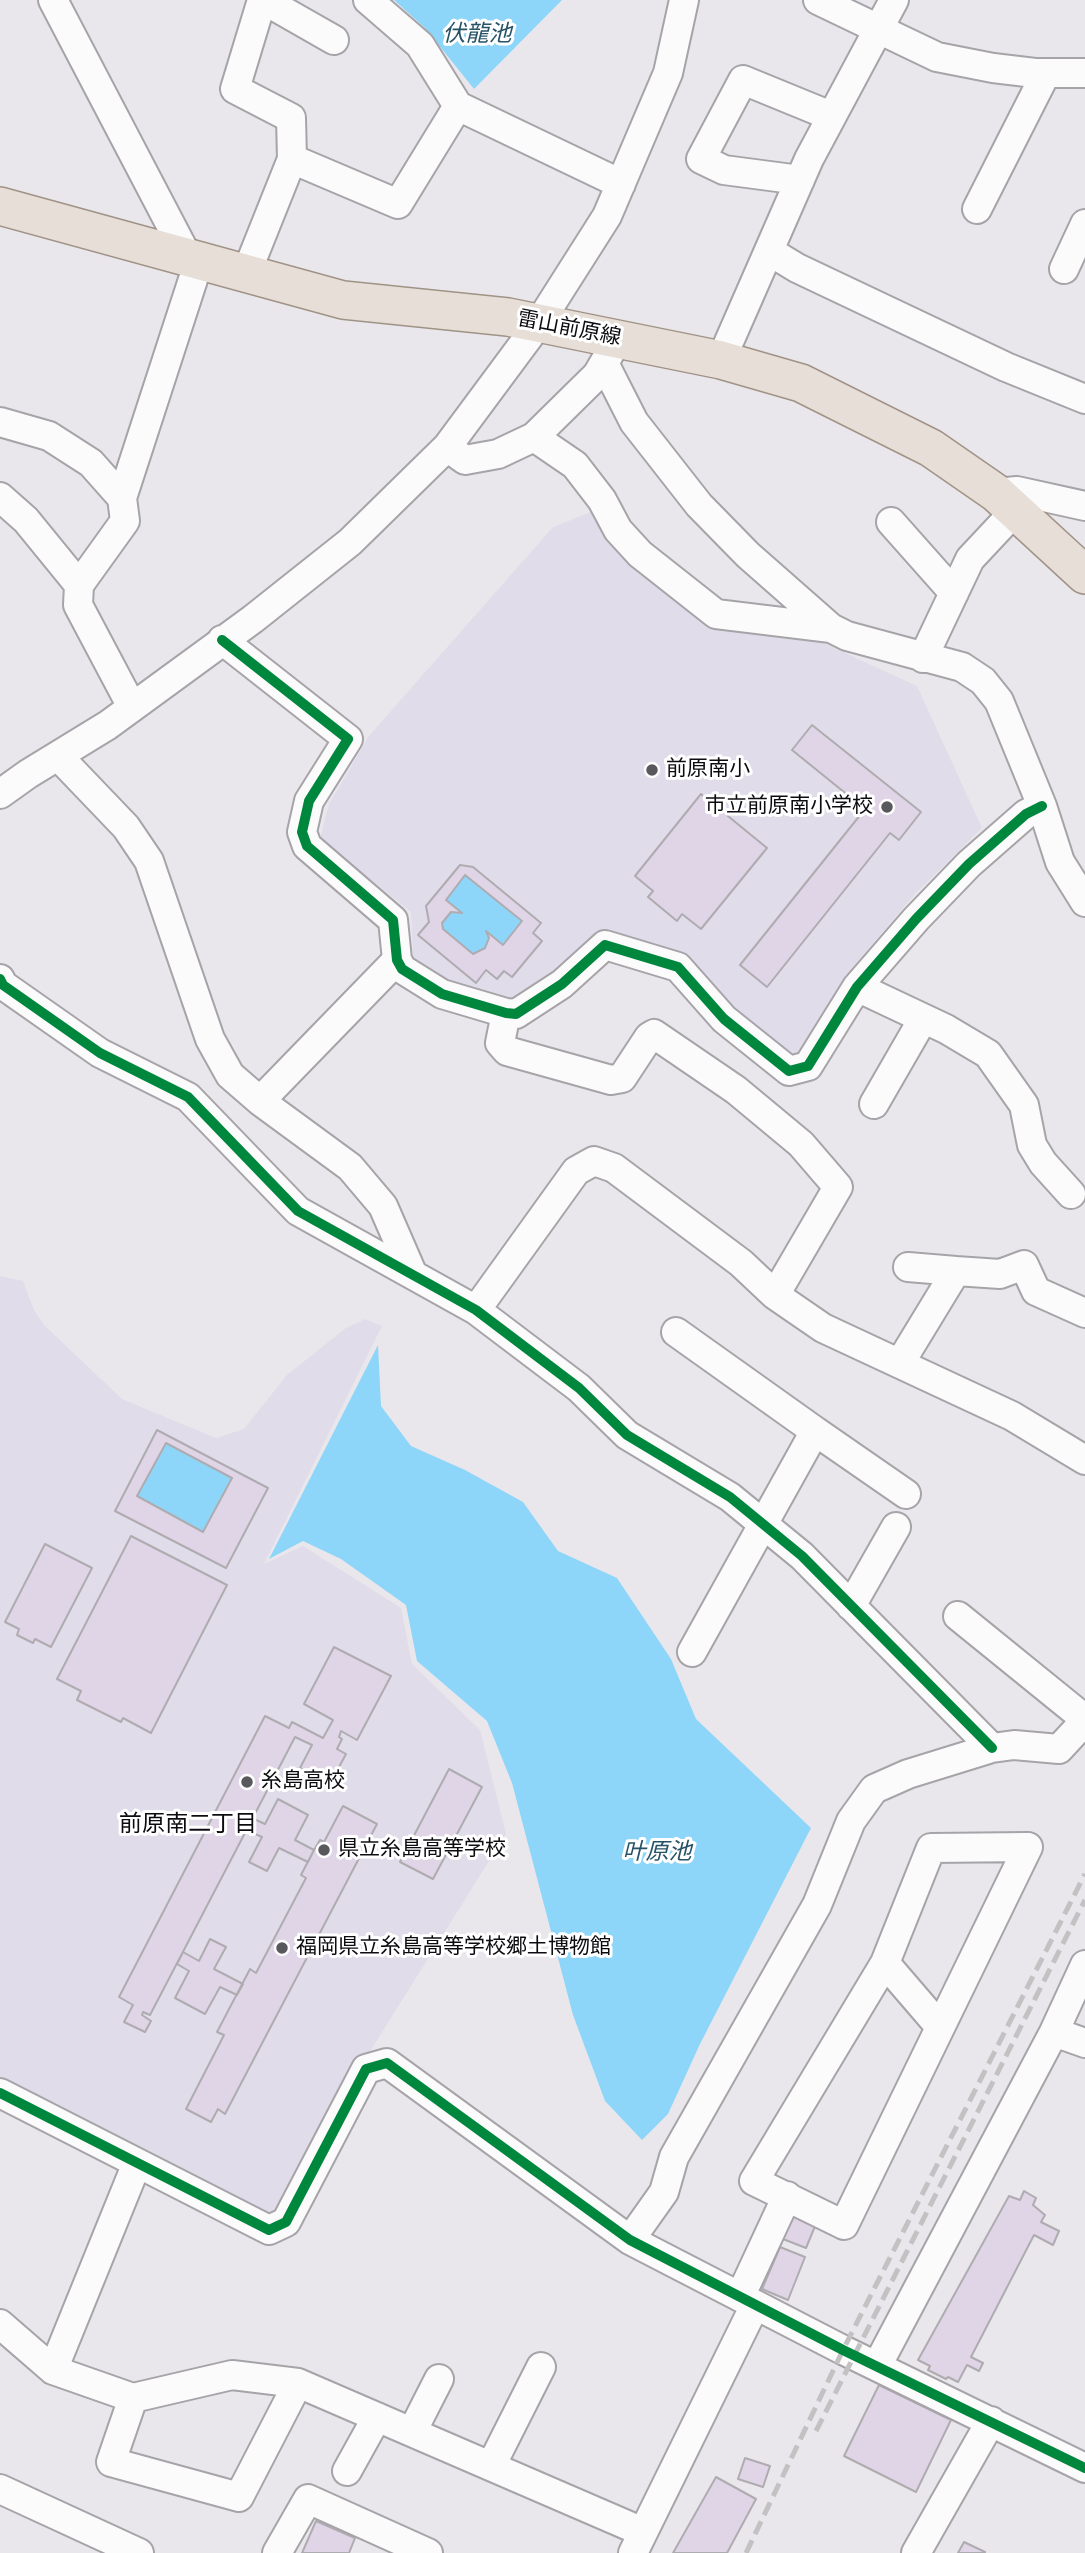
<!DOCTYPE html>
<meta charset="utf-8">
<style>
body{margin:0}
canvas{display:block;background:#e9e7ec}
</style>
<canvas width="1085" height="2553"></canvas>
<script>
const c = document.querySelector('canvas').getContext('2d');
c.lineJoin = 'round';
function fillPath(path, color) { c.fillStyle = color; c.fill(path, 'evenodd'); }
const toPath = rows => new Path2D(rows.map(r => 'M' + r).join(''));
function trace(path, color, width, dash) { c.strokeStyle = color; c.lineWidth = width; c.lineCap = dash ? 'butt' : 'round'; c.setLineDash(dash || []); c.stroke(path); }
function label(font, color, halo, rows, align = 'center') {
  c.font = font + ' Poppins,"Noto Sans JP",sans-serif'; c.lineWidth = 6; c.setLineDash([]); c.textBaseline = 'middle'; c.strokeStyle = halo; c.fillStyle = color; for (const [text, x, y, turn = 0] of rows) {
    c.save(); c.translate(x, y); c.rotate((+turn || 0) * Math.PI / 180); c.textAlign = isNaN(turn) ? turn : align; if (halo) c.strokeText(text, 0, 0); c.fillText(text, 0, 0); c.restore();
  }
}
fillPath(toPath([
 [596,510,709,625,819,641,917,686,982,828,914,895,846,975,803,1055,792,1057,604,932,525,998,507,1000,448,980,413,957,411,912,320,838,329,804,369,736,553,527],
 [0,1276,23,1281,34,1310,44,1325,122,1399,216,1438,244,1429,287,1375,346,1328,365,1319,382,1326,264,1564,303,1546,401,1608,412,1664,480,1730,506,1834,374,2045,282,2217,266,2222,0,2082]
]), '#e0dce9');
fillPath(toPath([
 [394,0,562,0,474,89,425,28],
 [465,875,522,921,503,945,487,933,489,938,485,948,473,954,443,929,442,923,446,917,451,912,460,912,446,900],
 [378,1345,381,1406,411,1446,465,1470,523,1502,558,1551,617,1578,671,1659,696,1719,811,1828,700,2044,668,2114,642,2140,605,2101,573,2015,512,1783,487,1721,417,1661,406,1605,341,1559,303,1541,269,1559],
 [166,1443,232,1478,203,1532,137,1496]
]), '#8ed6f9');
const building = toPath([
 [812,725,921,812,899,840,890,833,767,987,740,965,865,809,792,750,812,725],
 [701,794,767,848,701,929,682,914,677,921,648,897,653,891,635,876,701,794],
 [460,865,473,867,541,923,533,933,542,941,512,977,504,971,497,979,486,970,476,983,418,935,429,922,426,906,460,865],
 [465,875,522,921,503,945,486,931,489,938,485,948,473,954,443,929,442,923,451,912,462,913,446,900,465,875],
 [157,1430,268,1488,226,1568,115,1511,157,1430],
 [166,1443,232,1478,203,1532,137,1496,166,1443],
 [131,1536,227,1585,151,1733,123,1718,121,1722,77,1700,81,1691,57,1679,131,1536],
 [45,1544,92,1568,51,1647,35,1639,33,1643,17,1635,19,1629,5,1622,45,1544],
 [334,1647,391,1676,357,1740,341,1731,339,1737,342,1739,337,1749,346,1754,330,1784,300,1768,312,1745,295,1737,150,2015,143,2012,142,2015,151,2021,145,2032,124,2022,133,2005,119,1997,265,1716,289,1728,292,1722,323,1738,333,1720,304,1704,334,1647],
 [449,1769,482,1787,433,1879,400,1862,449,1769],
 [278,1799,308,1815,295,1840,314,1850,308,1862,279,1848,267,1871,249,1862,262,1837,246,1830,252,1818,265,1824,278,1799],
 [343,1806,377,1824,225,2114,218,2109,211,2122,186,2109,224,2035,217,2032,250,1969,256,1973,306,1878,301,1875,314,1850,320,1840,324,1842,343,1806],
 [210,1939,226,1947,214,1969,243,1984,237,1995,220,1987,205,2014,175,1998,189,1971,177,1964,183,1952,199,1961,210,1939],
 [1024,2191,1036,2198,1033,2205,1045,2215,1041,2222,1059,2231,1053,2245,1034,2235,971,2357,983,2363,979,2371,967,2365,958,2382,948,2377,946,2379,928,2370,930,2366,918,2360,1009,2196,1020,2200,1024,2191],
 [796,2209,818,2219,806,2248,783,2239,796,2209],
 [780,2247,805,2257,788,2300,762,2289,780,2247],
 [879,2385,951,2420,916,2492,844,2456,879,2385],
 [745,2458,770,2466,763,2487,738,2479,745,2458],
 [716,2477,756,2499,727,2553,673,2553,716,2477],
 [316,2521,355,2538,349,2553,302,2553,316,2521],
 [964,2542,985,2552,985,2553,958,2553,964,2542]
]);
fillPath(building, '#e0d5e6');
trace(building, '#aeacb0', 2);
const minor = toPath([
 [53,0,188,258],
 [264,0,334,40],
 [368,0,420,45,458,106,621,184],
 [818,0,937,57,993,68,1035,73,1085,73],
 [292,159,398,204,458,106],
 [800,180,724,170,701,159,743,80,831,116],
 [977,209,1046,73],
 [769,251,797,268,1006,367,1085,399],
 [1064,269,1085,224],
 [246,274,292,159,291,118,235,89,262,0],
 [721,360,809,159,894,0],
 [604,363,634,422,699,505,748,555,831,628],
 [0,422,49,436,91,463,122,498,125,521,79,585,78,605,132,707],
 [534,437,575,465,602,500,618,530,640,554,716,614,831,628,847,636,962,667,983,681,999,701,1042,806,1060,862,1085,902],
 [447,447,465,460,498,454,534,437,597,375,611,351],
 [996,493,1017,491,1085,506],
 [0,497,26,520,79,585],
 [122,498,199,261],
 [891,522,954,593],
 [222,640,348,739,309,801,302,832,307,846,393,920,397,960,402,969,442,994,506,1013,516,1014,562,984,605,945,678,967,724,1019,789,1071,808,1066,857,987,916,919,969,864,1026,814,1042,806],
 [923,658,970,559,1015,511],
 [58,756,126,827,149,861,210,1039,230,1075,260,1101,350,1167,383,1206,413,1275],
 [0,794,28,774,108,725,253,619,350,542,447,447,539,323,607,216,668,73,684,0],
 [0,979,3,985,100,1053,188,1097,298,1211,476,1310,579,1388,627,1435,730,1497,802,1556,992,1748],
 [857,987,946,1029,988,1054,1024,1105,1032,1145,1043,1163,1071,1194],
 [506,1013,500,1043,507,1051,611,1080,622,1078,649,1037,654,1034,736,1090,801,1144,838,1187,775,1295],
 [260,1101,397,960],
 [874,1104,923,1019],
 [956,1271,1000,1274,1024,1265,1036,1291,1085,1313],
 [476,1310,576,1171,594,1161,614,1168,741,1263,775,1295,823,1328,1012,1416,1085,1460],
 [676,1332,815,1431,692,1652],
 [900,1363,956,1271,908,1267],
 [815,1431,906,1494],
 [851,1606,896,1527],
 [958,1616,1085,1719],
 [1028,1847,844,2225,754,2181,885,1963,931,1848,1028,1847],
 [885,1963,940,2027],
 [1085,1965,1054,2032,1085,2043],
 [0,2093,269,2230,286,2222,366,2069,387,2063,630,2240,843,2350,1085,2468],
 [630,2240,664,2192,674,2157,817,1905,851,1821,874,1789,908,1774,992,1748,1014,1745,1059,1749,1085,1721],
 [740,2297,787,2196],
 [0,2324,53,2370,133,2398,232,2375,298,2383,643,2532],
 [877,2366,1054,2032],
 [53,2370,137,2163],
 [133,2398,111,2462,239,2497,298,2383],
 [412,2432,439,2379],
 [491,2466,541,2367],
 [347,2471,377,2417],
 [0,2489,139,2553],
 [277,2553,308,2499,428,2553],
 [633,2553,755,2305],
 [916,2553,991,2421]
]);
const major = toPath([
 [0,206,343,300,508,317,721,360,801,383,931,448,996,493,1085,575]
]);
trace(minor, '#a6a4a8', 32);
trace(major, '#a09386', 40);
trace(minor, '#fcfbfc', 28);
trace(major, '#e6ded7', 37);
trace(toPath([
 [816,2431,1085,1900],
 [746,2553,843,2350,1085,1874]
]), '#c3c2c3', 5, [14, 7]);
trace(toPath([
 [222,640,348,739,309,801,302,832,307,846,393,920,397,960,402,969,442,994,506,1013,516,1014,562,984,605,945,678,967,724,1019,789,1071,808,1066,857,987,916,919,969,864,1026,814,1042,806],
 [0,979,3,985,100,1053,188,1097,298,1211,476,1310,579,1388,627,1435,730,1497,802,1556,992,1748],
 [0,2093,269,2230,286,2222,366,2069,387,2063,630,2240,843,2350,1085,2468]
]), '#00873e', 10);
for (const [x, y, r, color] of [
 [652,770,7,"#59585c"],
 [887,807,7,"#59585c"],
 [247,1782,7,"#59585c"],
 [324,1850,7,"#59585c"],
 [282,1948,7,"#59585c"]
]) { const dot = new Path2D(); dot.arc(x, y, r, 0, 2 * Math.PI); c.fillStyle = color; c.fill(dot); trace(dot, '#fff', 2.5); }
label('21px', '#0c0b0f', '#fff', [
 ["雷山前原線",569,329,11]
]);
label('21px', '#0c0b0f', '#fff', [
 ["前原南小",666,770],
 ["市立前原南小学校",873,807,"right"],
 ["糸島高校",261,1782],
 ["県立糸島高等学校",338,1850],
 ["福岡県立糸島高等学校郷土博物館",296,1948]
], 'left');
label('italic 23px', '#275367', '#fff', [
 ["伏龍池",477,35],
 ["叶原池",657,1853]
]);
label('23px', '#0c0b0f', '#fff', [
 ["前原南二丁目",188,1825]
]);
</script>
